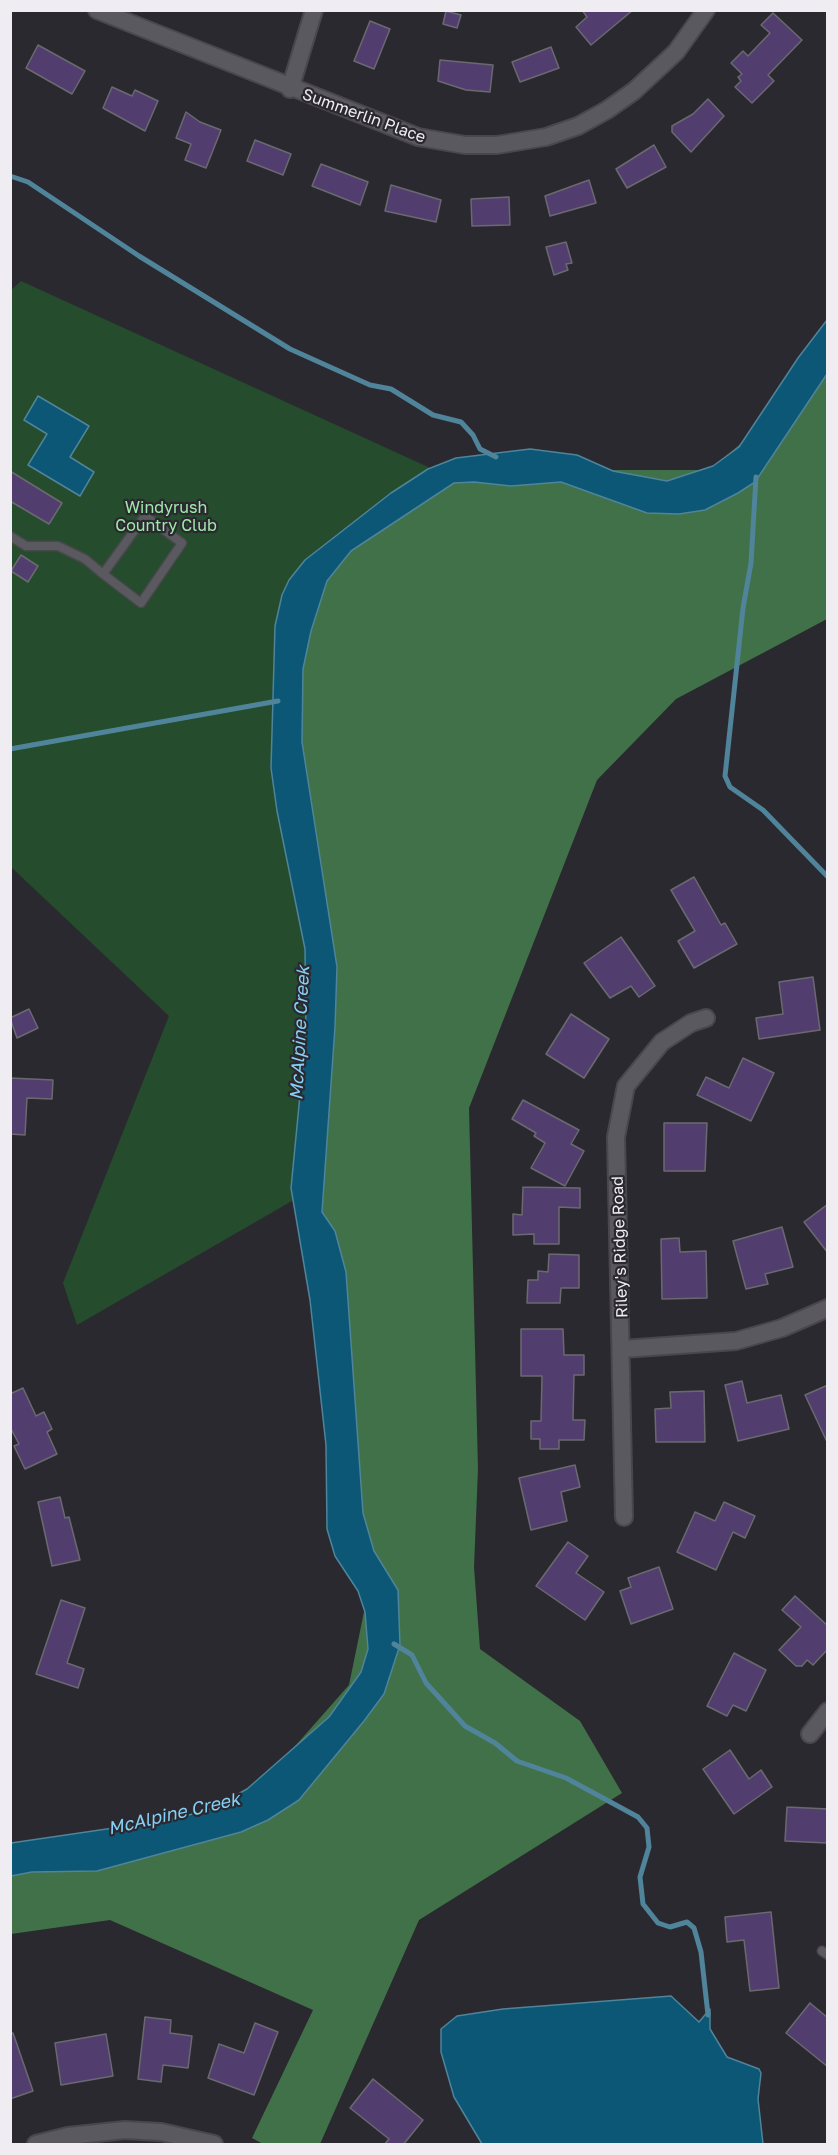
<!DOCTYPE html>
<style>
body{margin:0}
#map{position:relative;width:838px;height:2155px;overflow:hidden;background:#2b2930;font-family:"Golos Text",sans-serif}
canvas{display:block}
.frame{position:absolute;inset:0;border:12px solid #efedf1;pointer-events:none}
</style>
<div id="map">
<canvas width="838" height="2155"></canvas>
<div class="frame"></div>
</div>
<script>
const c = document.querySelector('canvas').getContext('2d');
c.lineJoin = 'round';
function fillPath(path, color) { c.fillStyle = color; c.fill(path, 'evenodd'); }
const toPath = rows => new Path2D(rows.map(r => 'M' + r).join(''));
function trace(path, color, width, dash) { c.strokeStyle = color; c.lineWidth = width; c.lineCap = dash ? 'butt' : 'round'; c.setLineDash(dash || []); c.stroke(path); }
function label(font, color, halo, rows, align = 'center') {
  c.font = font + ' "Golos Text",sans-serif'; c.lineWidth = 4.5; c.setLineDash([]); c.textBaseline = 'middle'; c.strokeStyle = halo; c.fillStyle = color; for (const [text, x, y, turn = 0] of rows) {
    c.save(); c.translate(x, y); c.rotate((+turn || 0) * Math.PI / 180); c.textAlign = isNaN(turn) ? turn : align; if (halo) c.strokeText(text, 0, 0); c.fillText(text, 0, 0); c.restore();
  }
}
fillPath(toPath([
 [21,281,450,477,314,944,304,1194,77,1325,63,1283,169,1016,11,867,11,290]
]), '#254c2c');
fillPath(toPath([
 [827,372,827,619,676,699,597,780,469,1108,478,1469,474,1567,480,1649,580,1721,622,1793,419,1920,320,2144,263,2144,252,2138,313,2010,110,1920,11,1934,10,1850,245,1803,349,1685,365,1607,304,1194,314,944,292,841,305,585,402,496,492,470,709,470]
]), '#417148');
const water = toPath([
 [827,320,827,374,755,482,738,493,705,510,679,514,647,513,561,482,511,486,474,482,454,483,351,551,327,581,311,631,303,669,302,742,337,967,335,1027,322,1212,335,1231,346,1272,363,1513,374,1551,398,1590,400,1645,384,1694,364,1721,299,1800,268,1820,241,1832,97,1871,32,1872,11,1876,11,1843,175,1819,213,1808,247,1789,329,1717,361,1672,368,1649,365,1612,358,1591,335,1556,327,1529,326,1445,310,1300,291,1188,306,1033,305,949,277,811,271,768,275,626,282,595,289,580,305,560,391,493,428,469,456,458,530,449,577,455,613,471,667,481,713,466,739,447,798,358,827,320],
 [38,396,89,426,70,457,94,472,80,496,28,465,47,434,24,420,38,396],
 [671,1996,699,2022,710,2009,710,2029,727,2057,759,2069,761,2073,758,2099,763,2144,482,2144,454,2097,441,2052,441,2029,457,2016,503,2009,671,1996]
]);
fillPath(water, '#0b5775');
trace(water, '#4f849a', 1.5);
trace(toPath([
 [10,176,28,182,139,256,290,349,370,385,391,389,433,415,461,422,473,435,480,449,496,457],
 [756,477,751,563,743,608,725,776,730,787,763,810,828,877],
 [10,749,278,701],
 [394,1644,412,1655,426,1683,465,1726,495,1743,517,1761,566,1778,638,1817,647,1828,649,1847,640,1877,643,1904,658,1923,670,1927,687,1922,694,1928,701,1952,708,2015]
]), '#4f849a', 5);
const building = toPath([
 [582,10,633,10,591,45,576,27,587,17,582,10],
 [446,11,461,15,457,28,443,24,446,11],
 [773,13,802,40,768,75,774,81,752,103,735,87,741,81,738,77,742,74,731,63,743,51,748,56,770,33,761,25,773,13],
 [370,21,390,29,374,69,354,61,370,21],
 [38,45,85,71,72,94,26,68,38,45],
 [551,47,559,68,520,82,512,62,551,47],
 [440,60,493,65,490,92,466,90,438,81,440,60],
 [112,87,132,96,135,90,158,101,145,131,103,108,112,87],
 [708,99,724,116,691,152,672,132,672,126,693,114,708,99],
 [186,112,200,122,221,130,206,168,185,160,191,144,176,138,186,112],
 [255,140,291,154,283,175,247,161,255,140],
 [654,145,666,167,627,188,616,169,654,145],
 [321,164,368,182,360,205,312,186,321,164],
 [589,180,596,203,550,216,545,196,589,180],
 [391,185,441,200,436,222,385,211,391,185],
 [509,197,510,225,472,226,471,199,509,197],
 [566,242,572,263,566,264,568,270,554,275,546,247,566,242],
 [10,471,62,503,49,524,10,501,10,471],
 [21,555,38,566,28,582,11,571,21,555],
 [694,877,721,925,725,923,737,944,694,968,678,941,695,931,671,890,694,877],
 [621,937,655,986,639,997,631,986,610,998,584,963,621,937],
 [813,977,820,1030,759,1039,756,1018,783,1014,779,982,813,977],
 [29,1009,38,1028,17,1038,10,1018,29,1009],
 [571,1014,609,1039,584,1078,546,1054,571,1014],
 [743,1058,774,1073,751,1121,697,1095,706,1077,729,1088,743,1058],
 [10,1078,53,1080,52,1099,27,1098,25,1135,10,1134,10,1078],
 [523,1100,579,1130,571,1144,584,1151,565,1186,531,1168,545,1143,534,1136,536,1133,512,1119,523,1100],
 [664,1123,707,1123,705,1171,664,1171,664,1123],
 [523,1187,580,1188,580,1208,559,1207,559,1244,534,1244,534,1234,513,1235,513,1214,522,1215,523,1187],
 [828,1204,828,1253,804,1222,828,1204],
 [782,1227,793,1267,765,1274,768,1284,746,1289,733,1241,782,1227],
 [679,1238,680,1252,706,1251,707,1298,662,1299,661,1239,679,1238],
 [549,1254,579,1255,579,1288,561,1288,560,1303,527,1303,528,1280,538,1280,538,1271,548,1272,549,1254],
 [521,1329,563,1329,564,1355,584,1355,584,1375,574,1375,573,1420,585,1420,584,1440,559,1440,559,1449,540,1449,540,1439,531,1439,531,1421,541,1421,542,1376,521,1376,521,1329],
 [742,1381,747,1403,781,1395,789,1429,738,1441,725,1385,742,1381],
 [828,1385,828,1444,805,1395,828,1385],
 [23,1388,36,1416,44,1412,52,1429,47,1432,57,1454,25,1469,14,1446,19,1444,10,1427,10,1394,23,1388],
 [704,1391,705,1442,656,1442,655,1409,671,1408,670,1392,704,1391],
 [575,1465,580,1487,561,1492,567,1521,531,1530,519,1478,575,1465],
 [60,1497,65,1518,69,1517,80,1560,52,1566,38,1502,60,1497],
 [724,1502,755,1516,745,1538,733,1532,716,1570,677,1552,695,1512,715,1521,724,1502],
 [568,1542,588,1556,576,1573,604,1592,585,1620,536,1586,568,1542],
 [659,1567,673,1609,631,1624,620,1591,631,1587,628,1578,659,1567],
 [795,1596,828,1626,828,1649,813,1665,807,1660,802,1666,796,1666,779,1650,801,1627,782,1610,795,1596],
 [61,1600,85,1608,67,1663,84,1669,78,1688,36,1674,61,1600],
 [734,1653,766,1670,746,1711,733,1705,727,1716,707,1706,734,1653],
 [730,1750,749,1779,761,1770,772,1787,734,1814,703,1769,730,1750],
 [787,1807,828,1809,827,1843,785,1841,787,1807],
 [771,1912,779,1988,750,1991,744,1940,727,1942,725,1917,771,1912],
 [810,2003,828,2018,828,2067,786,2033,810,2003],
 [145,2017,171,2020,170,2033,192,2036,188,2068,163,2065,161,2082,138,2079,145,2017],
 [255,2023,278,2032,254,2095,208,2078,219,2044,244,2053,255,2023],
 [13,2033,33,2091,10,2099,10,2034,13,2033],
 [106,2034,113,2076,61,2085,55,2043,106,2034],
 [373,2079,423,2120,403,2145,384,2145,389,2139,350,2108,373,2079]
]);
fillPath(building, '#513e6f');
trace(building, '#6b6970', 1.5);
const service = toPath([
 [10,536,26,546,58,546,85,559,103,574,141,603,182,543,145,516,103,574],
 [822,1951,828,1955]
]);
const minor = toPath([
 [97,10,418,137,465,145,497,145,546,137,578,126,607,110,634,91,676,52,706,10],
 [290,89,314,10],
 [623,1349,736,1341,782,1328,828,1308],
 [624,1517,616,1137,626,1086,662,1042,691,1023,706,1018],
 [810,1734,828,1711],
 [36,2144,68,2136,125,2130,161,2132,214,2144]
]);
trace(service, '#49474c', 11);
trace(minor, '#49474c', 20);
trace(service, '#5b5960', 8);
trace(minor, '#5b5960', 16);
label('16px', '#efedf1', '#2b2930', [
 ["Summerlin Place",364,116,20],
 ["Riley's Ridge Road",620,1247,-92]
]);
label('16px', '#9fe9aa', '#2b2930', [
 ["Windyrush",166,508],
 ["Country Club",166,526]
]);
label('italic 18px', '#86cff5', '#2b2930', [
 ["McAlpine Creek",300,1033,-87],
 ["McAlpine Creek",174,1814,-13]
]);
</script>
